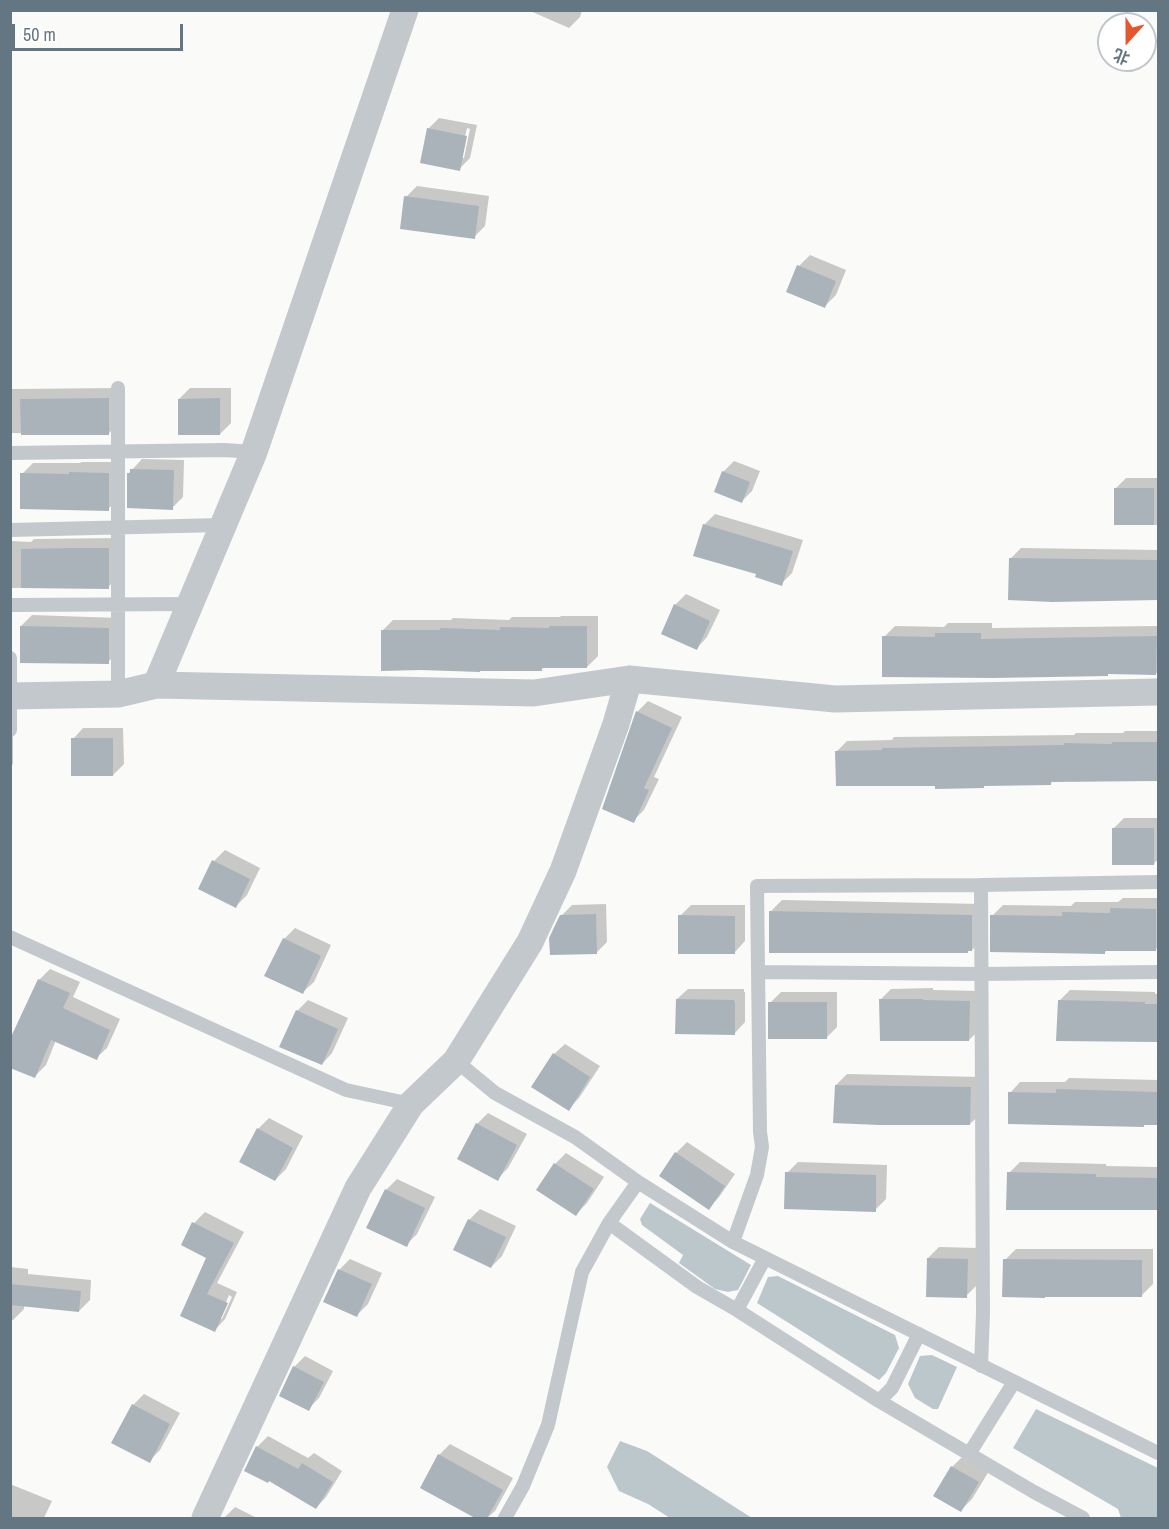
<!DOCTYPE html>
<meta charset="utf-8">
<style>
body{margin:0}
#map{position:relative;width:1169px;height:1529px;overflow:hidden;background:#fafaf8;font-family:"Archivo Narrow","Noto Sans SC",sans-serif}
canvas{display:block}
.frame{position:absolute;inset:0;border:12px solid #657683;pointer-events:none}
.north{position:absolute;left:1097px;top:12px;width:60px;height:60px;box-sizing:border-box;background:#fff;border:2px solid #c1c8cd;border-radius:50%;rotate:201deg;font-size:16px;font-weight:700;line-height:24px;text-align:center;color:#657683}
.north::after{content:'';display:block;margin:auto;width:21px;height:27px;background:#e4572e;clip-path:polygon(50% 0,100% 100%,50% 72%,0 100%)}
.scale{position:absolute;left:12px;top:24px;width:171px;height:27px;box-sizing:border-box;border:3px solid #657683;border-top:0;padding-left:8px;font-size:18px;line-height:21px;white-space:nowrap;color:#657683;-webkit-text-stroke:4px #fff;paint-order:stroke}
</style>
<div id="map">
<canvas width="1169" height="1529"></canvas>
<div class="frame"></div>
<div class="north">北</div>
<div class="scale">50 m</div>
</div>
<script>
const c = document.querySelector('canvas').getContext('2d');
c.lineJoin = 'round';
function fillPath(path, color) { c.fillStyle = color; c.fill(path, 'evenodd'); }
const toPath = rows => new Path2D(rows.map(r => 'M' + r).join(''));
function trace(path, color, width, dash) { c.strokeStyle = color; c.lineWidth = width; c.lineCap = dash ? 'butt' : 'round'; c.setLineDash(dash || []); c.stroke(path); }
fillPath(toPath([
 [650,1203,751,1265,738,1290,728,1292,715,1289,679,1263,683,1255,642,1225,640,1219],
 [778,1276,895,1335,899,1348,886,1373,879,1380,757,1303,768,1277],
 [932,1355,957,1367,938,1409,933,1409,915,1398,908,1384,920,1356],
 [1036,1409,1158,1468,1158,1518,1121,1518,1118,1509,1013,1448],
 [620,1441,647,1451,752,1518,670,1518,648,1504,619,1491,607,1467]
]), '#bbc7cb');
fillPath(toPath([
 [528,10,582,10,580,17,569,28],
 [439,118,477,125,470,158,459,169,428,129],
 [467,128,470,129,464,158,460,158],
 [417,186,489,196,485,226,474,237,406,197],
 [810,255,846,270,836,295,825,306,799,266],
 [10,386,12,389,119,388,119,423,108,434,10,433],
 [190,388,231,388,231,423,220,434,179,399],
 [142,459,184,460,183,497,172,508,129,473],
 [734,461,760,471,752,491,741,502,723,472],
 [82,462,119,462,119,498,108,509,22,474,33,463,80,463],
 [1126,478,1158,478,1158,525,1115,524,1115,489],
 [715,514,803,540,792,573,781,584,758,573,704,525],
 [119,538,119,576,108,587,10,588,10,541,31,542,34,539],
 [1021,548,1158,550,1158,599,1153,598,1010,559],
 [686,594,720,610,707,637,697,648,675,605],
 [32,615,119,618,119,651,108,662,21,626],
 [561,616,598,616,598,656,587,667,544,667,541,670,382,631,393,620,451,620,453,618,509,620,512,617,560,617],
 [948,623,992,623,992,628,1158,626,1158,673,1109,673,884,637,895,626,944,627],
 [648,701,682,717,654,777,659,779,644,810,633,821,637,712],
 [10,728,13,728,13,764,10,767],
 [83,728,123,728,124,764,113,775,73,739],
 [1125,731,1158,731,1158,778,1156,780,1054,780,1050,784,986,784,983,787,936,784,837,751,847,741,892,740,894,737,1074,735,1076,733,1123,733],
 [1124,818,1158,818,1158,861,1156,861,1154,864,1113,829],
 [225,850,260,868,247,895,236,906,214,861],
 [1123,898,1158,898,1158,947,1155,950,1108,949,1105,952,992,916,1003,905,1071,906,1075,902,1118,902],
 [782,900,982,904,983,939,972,950,771,911],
 [606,904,607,942,596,953,561,916,572,905],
 [691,905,745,905,745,941,735,952,680,916],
 [295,928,331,945,314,982,303,992,284,939],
 [50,969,80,982,73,997,120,1019,107,1048,96,1058,56,1040,46,1065,35,1076,39,980],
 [933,988,933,990,981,991,980,1029,969,1040,880,1000,891,989],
 [688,989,744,989,744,992,745,992,745,1022,735,1033,677,999],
 [1070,990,1155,992,1155,994,1158,994,1158,1041,1144,1041,1059,1001],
 [781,992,837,992,837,1027,826,1038,770,1003],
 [308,1000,348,1018,332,1053,322,1064,297,1011],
 [565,1044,600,1066,579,1098,568,1109,554,1054],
 [847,1074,981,1077,981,1113,970,1124,836,1085],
 [1069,1078,1158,1080,1158,1124,1145,1123,1010,1093,1020,1082,1065,1082],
 [488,1113,527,1134,508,1168,497,1179,459,1158,477,1124],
 [269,1118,303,1136,286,1169,275,1180,258,1129],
 [687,1142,735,1174,719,1197,709,1208,661,1176,676,1153],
 [566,1153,604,1177,587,1203,576,1214,538,1190,555,1164],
 [798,1162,887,1165,886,1199,875,1210,787,1173],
 [1020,1162,1106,1164,1106,1166,1158,1167,1158,1209,1008,1209,1009,1173],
 [397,1179,435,1197,417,1234,406,1245,386,1190],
 [480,1209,516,1226,502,1256,491,1267,469,1220],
 [205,1212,244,1232,217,1283,237,1292,225,1319,215,1330,182,1315,208,1257,183,1245,194,1223],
 [229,1295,232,1297,222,1319,219,1319],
 [939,1247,978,1248,977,1285,966,1296,928,1258],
 [1016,1249,1153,1249,1153,1284,1142,1295,1005,1260],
 [350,1259,382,1273,368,1304,357,1315,339,1270],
 [10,1267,28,1269,28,1274,91,1280,90,1300,79,1311,24,1305,24,1309,13,1320,10,1320],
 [305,1356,333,1371,319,1398,308,1409,294,1367],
 [144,1394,180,1413,160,1450,149,1461,133,1405],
 [268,1436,308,1458,314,1453,342,1471,326,1497,316,1508,257,1447],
 [450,1444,513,1478,495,1511,487,1518,478,1518,422,1487,439,1455],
 [963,1456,989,1471,972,1499,961,1510,952,1467],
 [10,1484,52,1501,44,1518,10,1518],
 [235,1507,257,1518,224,1518]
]), '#0003');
fillPath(toPath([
 [427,128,467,136,460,171,420,163],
 [404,196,479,206,475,239,400,229],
 [797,265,836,281,825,308,786,292],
 [109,398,109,435,21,435,20,399],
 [220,398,220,435,178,435,178,399],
 [130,469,174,470,173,510,127,508,127,473,130,473],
 [722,471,750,482,742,503,714,492],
 [69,472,109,473,109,511,20,509,20,473,69,474],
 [1114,488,1154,488,1154,525,1114,525],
 [703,524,793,551,782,586,755,577,756,574,693,556],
 [70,548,109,548,109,589,21,588,21,549],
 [1009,558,1157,560,1158,600,1052,602,1008,600],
 [674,604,710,621,697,650,661,634],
 [20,626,109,628,109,664,20,663],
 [549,626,587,626,587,668,542,668,542,671,480,671,480,672,421,670,381,671,381,630,440,630,440,628,500,630,500,627,549,628],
 [935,633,981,633,981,639,1157,636,1156,675,1108,674,1108,676,992,678,882,677,882,636,935,637],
 [636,711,672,728,644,788,649,790,634,823,602,809],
 [71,738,113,738,113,776,71,776],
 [1112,742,1157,742,1157,781,1051,782,1051,785,984,786,984,788,935,789,935,786,836,786,835,751,882,750,882,748,1064,745,1064,743,1112,744],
 [1112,828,1154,828,1154,865,1112,865],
 [212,860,250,879,236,908,198,889],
 [1110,908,1156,909,1156,951,1105,951,1105,954,990,952,990,915,1062,916,1062,912,1110,913],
 [769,911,972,915,972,951,968,951,968,953,769,953],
 [596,914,597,954,550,955,549,938,560,915],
 [678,915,735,916,735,954,678,954],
 [283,938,321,956,303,994,264,976],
 [38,979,70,993,63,1008,110,1030,97,1060,51,1040,35,1078,10,1068,10,1039],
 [676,999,734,1000,734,1002,735,1002,735,1035,675,1034],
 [879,999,923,999,923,1000,970,1001,969,1041,880,1041],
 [1058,1000,1145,1002,1145,1004,1158,1004,1158,1042,1056,1041],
 [768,1002,827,1002,827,1039,768,1039],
 [296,1010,338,1029,322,1065,279,1047],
 [553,1053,590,1077,569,1111,531,1087],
 [835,1085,971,1087,970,1125,879,1125,833,1123],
 [1056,1089,1158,1092,1158,1125,1144,1125,1144,1127,1097,1126,1008,1124,1008,1092,1056,1093],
 [476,1123,517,1145,498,1181,457,1159],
 [257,1128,293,1148,275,1181,239,1162],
 [675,1152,725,1186,709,1210,659,1176],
 [554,1163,594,1189,576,1216,536,1190],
 [785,1172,876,1175,876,1212,784,1209],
 [1007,1172,1096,1174,1096,1177,1158,1178,1158,1210,1006,1210],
 [385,1189,425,1208,407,1247,366,1228],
 [468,1219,506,1237,491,1268,453,1250],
 [192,1222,234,1243,207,1294,228,1303,215,1332,180,1316,206,1258,181,1245],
 [927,1258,968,1259,967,1298,926,1297],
 [1003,1259,1142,1260,1142,1297,1045,1297,1045,1298,1002,1297],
 [338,1269,372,1284,357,1317,323,1302],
 [10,1284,81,1291,79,1312,10,1305],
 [293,1366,324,1382,309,1411,279,1396],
 [132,1404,170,1424,150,1463,111,1443],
 [256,1446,298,1469,302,1463,333,1482,316,1509,269,1481,268,1483,244,1471],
 [438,1454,503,1490,487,1518,475,1518,420,1488],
 [951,1466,979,1482,961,1512,933,1496]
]), '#aab3b9');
trace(toPath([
 [10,453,224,450,254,452],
 [10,530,222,525],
 [10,605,191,604],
 [10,658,10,730],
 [118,694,118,388],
 [981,885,983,1313,981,1366],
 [10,937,346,1090,411,1104],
 [758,972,981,974,1158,972],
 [456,1061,495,1093,575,1137,638,1182,733,1242,1158,1453],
 [609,1223,697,1287,737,1310,879,1401,1034,1492,1083,1518],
 [733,1242,757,1175,762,1147,760,1132,757,886,981,885,1158,882],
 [737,1310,765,1258],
 [879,1401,892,1388,919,1334],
 [969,1454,1014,1382],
 [505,1518,523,1486,548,1425,582,1272,609,1223,638,1182]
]), '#c3c8cc', 14);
trace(toPath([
 [156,685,254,452,405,10],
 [10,696,118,694,156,685,534,693,629,679,835,699,1158,692],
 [205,1518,358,1188,411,1104,456,1061,530,942,563,871,616,724,629,679]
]), '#c3c8cc', 27);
</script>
